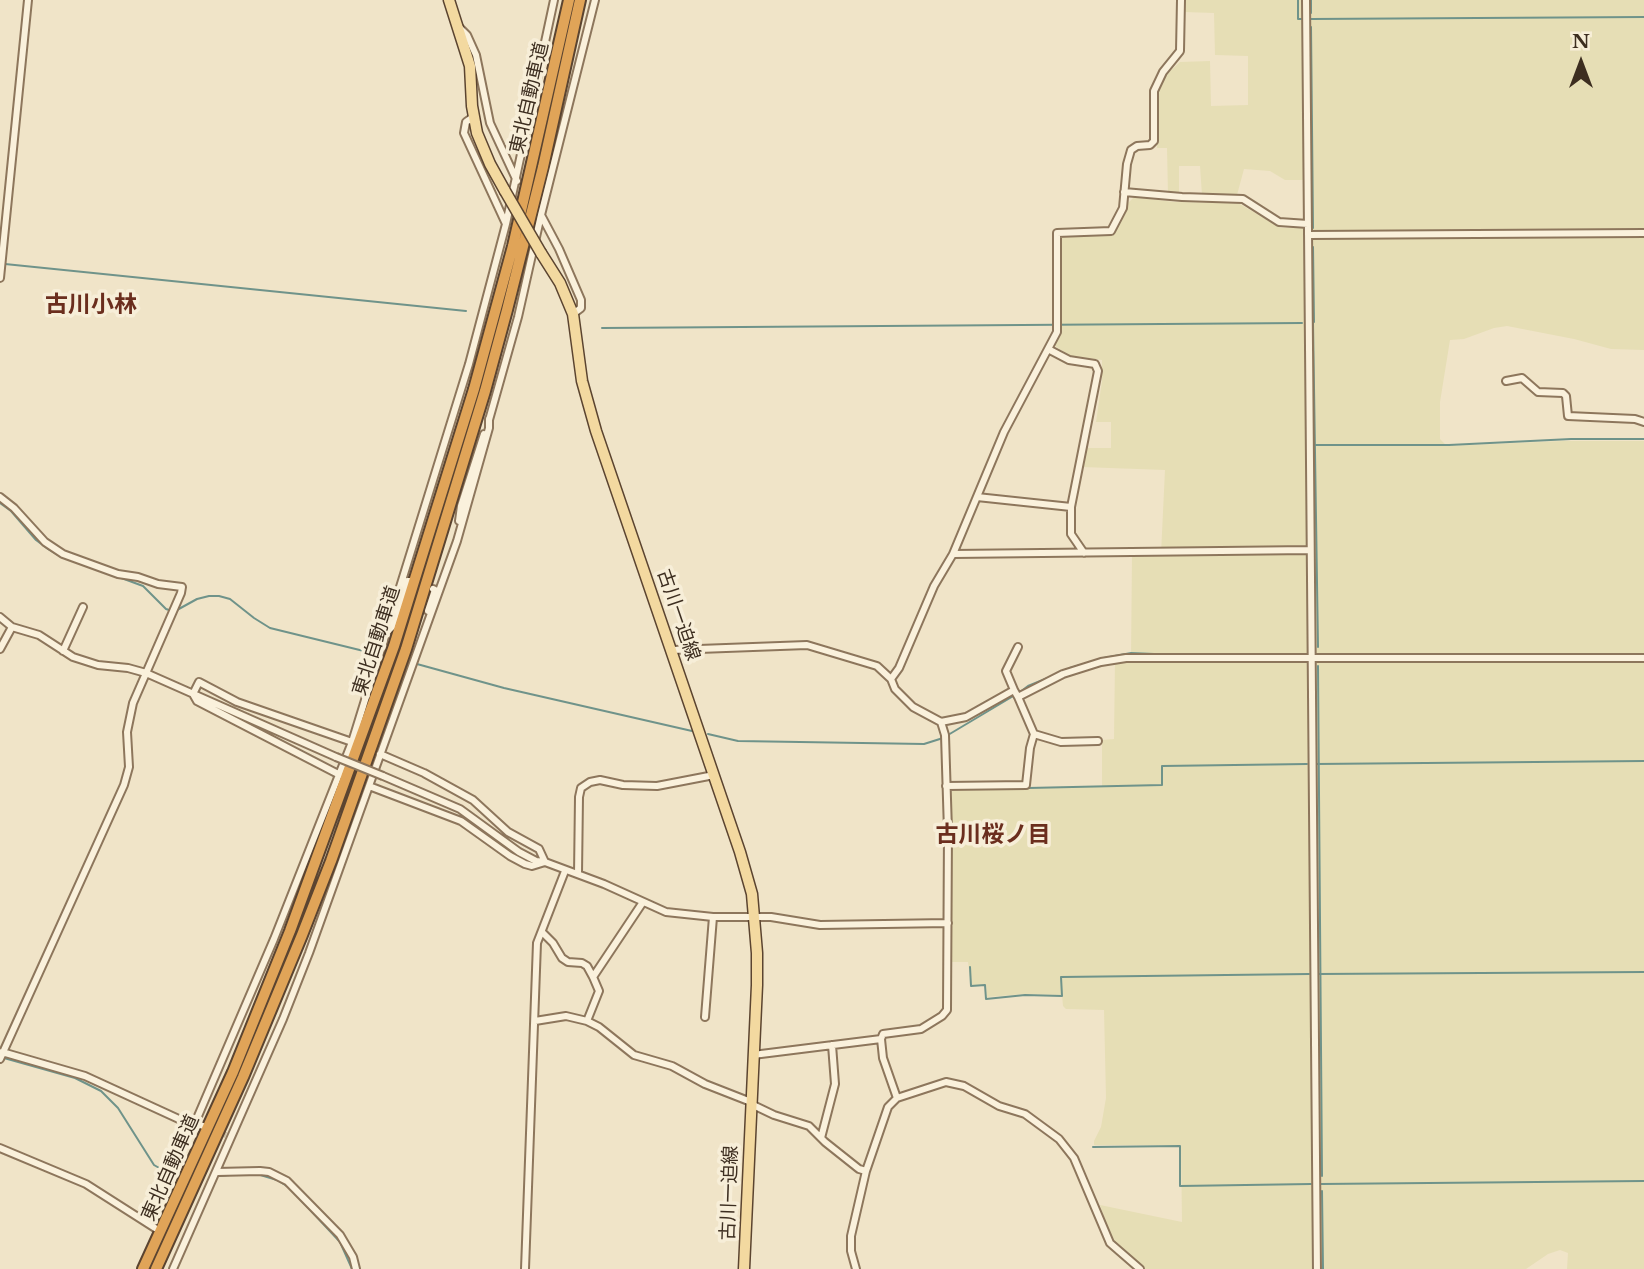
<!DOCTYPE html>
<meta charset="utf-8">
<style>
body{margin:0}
#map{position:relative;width:1644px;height:1269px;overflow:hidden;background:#f0e4c8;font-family:"Libre Baskerville",serif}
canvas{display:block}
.north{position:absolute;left:1546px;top:28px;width:70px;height:70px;-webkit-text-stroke:5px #f7eed8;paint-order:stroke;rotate:0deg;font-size:19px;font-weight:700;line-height:28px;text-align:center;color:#3d2e20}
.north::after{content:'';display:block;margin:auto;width:24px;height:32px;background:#3d2e20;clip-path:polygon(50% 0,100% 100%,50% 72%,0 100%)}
</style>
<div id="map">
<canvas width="1644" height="1269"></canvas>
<div class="north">N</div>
</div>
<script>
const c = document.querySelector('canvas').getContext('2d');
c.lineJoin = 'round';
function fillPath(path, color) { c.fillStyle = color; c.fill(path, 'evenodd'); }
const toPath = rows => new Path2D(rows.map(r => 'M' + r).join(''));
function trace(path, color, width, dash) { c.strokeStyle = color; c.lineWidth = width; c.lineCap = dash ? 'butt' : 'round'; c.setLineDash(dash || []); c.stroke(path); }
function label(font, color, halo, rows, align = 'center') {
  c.font = font + ' "Libre Baskerville","Noto Sans JP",serif'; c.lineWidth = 7; c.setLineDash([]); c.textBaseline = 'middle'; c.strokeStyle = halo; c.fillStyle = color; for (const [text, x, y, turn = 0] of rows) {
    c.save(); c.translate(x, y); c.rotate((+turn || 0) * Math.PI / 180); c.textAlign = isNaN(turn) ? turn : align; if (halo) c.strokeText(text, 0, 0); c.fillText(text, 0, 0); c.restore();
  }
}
fillPath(toPath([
 [1183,0,1644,0,1644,350,1611,349,1574,339,1507,326,1494,328,1464,339,1450,340,1440,402,1440,439,1447,446,1563,441,1644,441,1644,1269,1567,1269,1568,1253,1560,1250,1548,1254,1526,1269,1144,1269,1112,1242,1100,1205,1182,1222,1181,1145,1094,1145,1094,1141,1101,1127,1106,1098,1104,1010,1066,1009,1063,1006,1062,995,1025,994,987,997,986,985,971,985,968,962,950,962,949,789,1102,786,1102,740,1114,739,1115,661,1131,660,1132,555,1161,554,1165,470,1082,467,1086,448,1111,448,1111,422,1096,422,1102,381,1102,360,1070,356,1052,344,1061,331,1059,236,1113,235,1127,210,1128,203,1134,197,1174,202,1238,203,1281,228,1311,228,1311,180,1285,180,1270,171,1244,169,1237,195,1202,195,1200,166,1179,166,1179,195,1168,194,1167,148,1157,148,1157,92,1166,75,1180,62,1210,61,1211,106,1248,105,1248,56,1215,55,1214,13,1184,12]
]), '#e6deb5');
trace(toPath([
 [1298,0,1298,19,1301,19],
 [1311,0,1311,13],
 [1311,19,1644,17],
 [1311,27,1313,228],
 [1313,247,1314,322],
 [5,264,466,311],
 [1313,323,1318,647],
 [602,328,1302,323],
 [1316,445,1449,445,1571,439,1644,439],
 [0,503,11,511,36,540,48,549,61,557,75,561],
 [97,569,143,586,166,609,172,611],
 [177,610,197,599,209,596,219,596,230,599,254,618,270,628,376,654],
 [1510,655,1644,654],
 [1104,658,1131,653,1177,655],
 [417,664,504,688,692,731],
 [1318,666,1322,1176],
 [1070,668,1098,660],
 [1020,692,1028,686,1055,675],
 [708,734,738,741,924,744,943,738],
 [948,735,1015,695],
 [1316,764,1644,761],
 [1028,788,1162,785,1162,766,1307,764],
 [970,967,971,986,985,985,986,999,1025,995,1062,996,1061,977,1309,974],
 [1318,974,1644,972],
 [4,1058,75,1078,101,1091,118,1108,154,1165,175,1177],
 [1093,1147,1180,1146,1180,1186,1311,1184],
 [257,1174,277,1180,290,1188],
 [218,1176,241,1174],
 [1321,1184,1644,1181],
 [1322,1191,1323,1269],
 [301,1200,340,1242,352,1269]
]), '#6f938a', 2);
trace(toPath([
 [205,1127,226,1135]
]), '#ccc0a6', 6, [6, 3]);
const minor = toPath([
 [1306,0,1317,1269],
 [459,27,467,35,476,55,490,123,517,181],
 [1124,192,1182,197,1243,199,1279,222,1308,224],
 [506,224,554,0],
 [1308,235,1644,233],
 [0,278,28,0],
 [573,314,581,308,581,300,559,249,541,215,595,0],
 [1048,349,1069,360,1095,364,1098,371,1071,507,1071,534,1084,553],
 [1506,381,1522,378,1538,392,1563,393,1566,396,1568,416,1635,419,1644,422],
 [489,420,518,317,541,215],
 [0,497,14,508,45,542,63,554,118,574,138,577,158,584,182,587,181,593,133,703,127,732,129,767,124,785,0,1059],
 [977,497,1071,507],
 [459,521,461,506,484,434],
 [953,554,1310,550],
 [428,611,435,590,433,589],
 [0,617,12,627,39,635,73,657,98,665,128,668,146,673,336,757],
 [387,632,392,627,407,581,410,581],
 [0,649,12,627],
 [672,650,807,645,877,666,891,679,895,689,913,707,941,722,966,717,1014,690,1018,697,1063,674,1101,662,1126,658,1644,658],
 [63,651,83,607],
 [891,679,899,668,934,586,953,554,1004,432,1057,332,1057,233,1111,231,1123,208,1127,164,1131,150,1137,146,1150,145,1154,141,1154,91,1163,72,1180,51,1181,0],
 [1014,690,1006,671,1018,647],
 [1018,697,1034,734,1061,742,1098,741],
 [340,775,197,701,193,694,199,682,237,702,352,742,469,364,506,224,464,133,466,122,473,117],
 [383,776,460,809,519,852,536,861,545,862,604,884,666,912,713,917,771,917,820,925,948,923],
 [369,786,461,821,510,856,525,864,532,866,545,862,539,849,508,832,473,800,424,773,380,754],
 [946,786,1026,785,1030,748,1034,734],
 [578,874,579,797,581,788,590,782,600,780,623,785,657,786,714,775],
 [542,932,553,943,562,958,568,962,582,963,587,966,593,977,599,991,587,1021],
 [593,977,643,902],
 [705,1017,713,917],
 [535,1021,566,1016,587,1021,599,1027,634,1055,672,1066,705,1084,751,1102],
 [881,1039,883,1058,897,1098],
 [2,1052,85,1076,194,1126,195,1123,203,1126],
 [753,1055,881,1039,883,1034,921,1029,942,1016,947,1010,948,831,945,735,941,722],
 [751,1104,774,1115,809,1126,825,1142,859,1169,866,1171],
 [195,1123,274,939,352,742],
 [821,1138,835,1084,832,1045],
 [0,1148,86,1184,155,1228],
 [217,1172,260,1171,269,1172,287,1181,340,1235,353,1257,356,1269],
 [173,1269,283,1019,309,953,457,541,489,428,489,419],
 [525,1269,537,943,565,871],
 [856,1269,851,1251,851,1236,866,1171,888,1107,897,1098,946,1082,964,1086,999,1106,1025,1114,1059,1139,1074,1158,1110,1243,1140,1269]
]);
const primary = toPath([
 [449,0,470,66,472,106,477,133,490,164,505,191],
 [541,253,560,283,573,314,582,381,596,431,740,852,752,894,757,953,757,985,744,1269]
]);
const motorway = toPath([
 [143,1269,233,1072,290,931,394,646,474,389,513,246,569,0],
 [156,1269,243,1077,302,935,331,861,406,649,485,391,507,310,543,167,580,0]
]);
trace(minor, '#8d765c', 10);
trace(primary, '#5b4430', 13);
trace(motorway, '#5b4430', 14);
trace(minor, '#faf1dc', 6);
trace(primary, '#f3d9a0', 10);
trace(motorway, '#e0a458', 10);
const minorBridge = toPath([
 [336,757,383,776]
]);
const primaryBridge = toPath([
 [505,191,541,253]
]);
trace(minorBridge, '#8d765c', 10, []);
trace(primaryBridge, '#5b4430', 13, []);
trace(minorBridge, '#faf1dc', 6);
trace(primaryBridge, '#f3d9a0', 10);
label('19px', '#3d2e20', '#f7eed8', [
 ["東北自動車道",530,98,-77],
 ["古川一迫線",678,615,71],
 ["東北自動車道",377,641,-72],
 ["東北自動車道",171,1168,-66],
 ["古川一迫線",730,1193,-88]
]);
label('bold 23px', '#6b2e1e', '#f7eed8', [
 ["古川小林",91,306],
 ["古川桜ノ目",993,836]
]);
</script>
